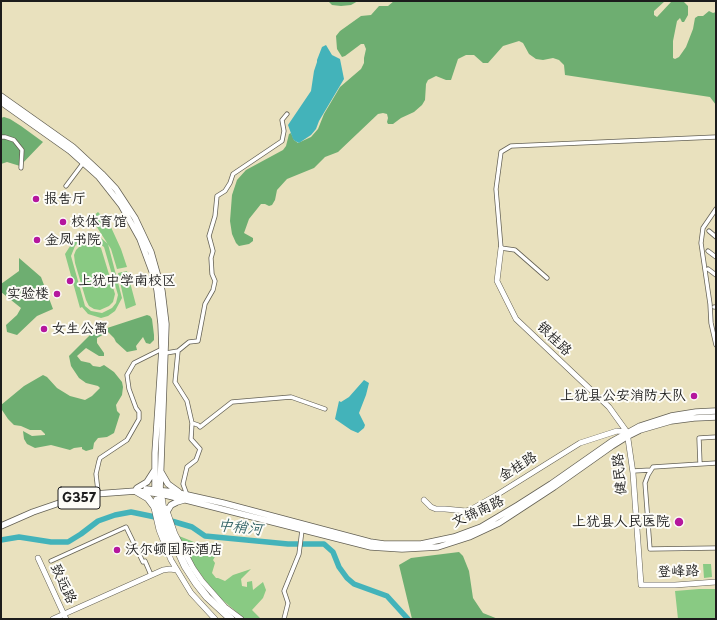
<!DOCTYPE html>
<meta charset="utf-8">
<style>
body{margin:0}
#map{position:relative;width:717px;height:620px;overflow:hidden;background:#e9e1be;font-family:"Playpen Sans",sans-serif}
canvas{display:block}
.frame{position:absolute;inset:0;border:2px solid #1c1c1c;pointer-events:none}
</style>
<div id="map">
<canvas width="717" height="620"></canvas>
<div class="frame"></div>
</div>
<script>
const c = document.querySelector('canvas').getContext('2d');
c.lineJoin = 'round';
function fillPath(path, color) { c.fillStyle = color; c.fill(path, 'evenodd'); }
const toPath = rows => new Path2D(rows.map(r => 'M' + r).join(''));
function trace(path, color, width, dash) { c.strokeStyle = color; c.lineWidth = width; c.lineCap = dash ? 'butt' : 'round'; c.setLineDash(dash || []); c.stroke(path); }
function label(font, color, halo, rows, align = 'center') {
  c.font = font + ' "Playpen Sans","LXGW WenKai TC",sans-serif'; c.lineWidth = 4; c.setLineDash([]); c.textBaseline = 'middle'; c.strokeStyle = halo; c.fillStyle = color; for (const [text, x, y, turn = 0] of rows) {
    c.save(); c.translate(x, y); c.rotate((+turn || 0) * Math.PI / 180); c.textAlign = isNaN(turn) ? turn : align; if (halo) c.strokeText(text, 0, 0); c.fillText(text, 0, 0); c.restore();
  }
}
fillPath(toPath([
 [98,212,110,225,121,249,127,267,117,269,111,249,91,218],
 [90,235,100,237,108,244,122,298,115,311,108,316,101,318,88,314,82,307,80,308,65,254,74,240,83,236],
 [87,240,95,240,104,247,118,295,116,303,112,308,102,313,91,311,85,306,71,256,75,246,79,242],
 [89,241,93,242,101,248,115,294,113,302,109,306,100,310,94,309,89,306,86,300,75,263,74,255,76,250,83,243],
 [127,271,136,305,126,309,118,273],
 [179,536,199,544,221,549,219,550,213,560,215,563,212,573,216,578,218,578,225,581,233,575,251,569,241,579,242,586,247,587,247,582,252,581,253,590,263,582,266,590,263,598,252,610,261,619,245,619,220,598,207,583,194,565],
 [703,564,711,564,712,577,704,578],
 [699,589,716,589,716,619,678,619,675,591]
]), '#89ca83');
fillPath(toPath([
 [328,1,358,1,351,5,341,6,332,5],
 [394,1,665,1,654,11,654,15,657,17,671,2,683,1,688,6,688,15,684,22,682,22,680,18,677,21,673,41,673,58,675,59,679,57,686,47,693,29,695,18,698,16,703,16,709,11,713,13,716,12,716,105,710,97,565,75,564,65,559,60,553,58,543,60,536,59,529,54,523,43,519,41,503,46,488,63,483,63,474,55,466,55,458,59,451,80,446,80,436,76,428,80,426,84,425,100,422,105,414,112,401,118,393,124,388,124,387,122,388,118,387,114,383,113,378,114,338,152,325,157,314,168,287,179,277,190,275,200,272,205,269,206,265,204,261,204,249,219,244,233,253,238,253,241,249,244,239,246,236,243,232,234,230,221,232,195,237,180,246,170,283,150,286,146,289,134,291,133,294,140,298,143,311,137,318,129,324,114,340,87,361,69,364,63,364,58,366,49,364,44,361,44,345,56,342,57,337,49,336,36,340,31,361,16,371,15,379,6,388,6],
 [4,117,10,119,21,126,43,142,20,166,7,162,1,164,1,118],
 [19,258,41,277,53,309,37,316,17,335,7,332,6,325,17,315,21,308,1,292,1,284,19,271],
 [147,315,150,316,152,319,154,335,154,340,150,344,146,343,143,337,136,346,137,350,127,352,116,342,114,338,108,332,97,338,97,343,104,353,104,356,99,356,86,348,77,356,81,361,90,363,93,366,100,367,104,365,114,372,122,382,123,387,122,395,116,405,117,411,120,414,114,433,107,437,98,438,94,443,93,449,86,451,82,449,82,447,74,448,70,450,51,445,35,448,27,444,24,439,23,431,32,436,45,435,45,434,41,430,30,430,21,426,14,425,8,419,2,410,1,405,24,386,43,375,47,377,57,388,70,396,85,400,92,396,100,388,98,386,86,383,79,378,71,366,69,356,92,333],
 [459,552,463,556,469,571,473,598,483,613,498,619,412,619,399,565,411,558]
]), '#6eae71');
fillPath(toPath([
 [326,45,332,55,340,59,344,79,319,121,316,129,311,135,299,143,295,141,293,139,288,125,311,91,314,71,317,62,317,60,322,47],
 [364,380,369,383,366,395,359,413,365,425,364,428,358,433,351,430,335,419,339,401,341,402,349,397]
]), '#43b3ba');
trace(toPath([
 [168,520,192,527,205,536,288,544,324,544,333,552,339,567,347,578,354,584,387,596,408,619],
 [1,540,19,537,51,542,68,542,81,534,98,521,115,515,131,512,160,518]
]), '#43b3ba', 5.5);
const street = toPath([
 [1,137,5,137,14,140,22,150,21,168],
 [66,186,84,162],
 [716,209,703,228,701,243,710,304,711,323,716,345],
 [709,231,716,237],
 [708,251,716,257],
 [708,269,716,275],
 [547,278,515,250,501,248,496,189,501,152,511,146,716,137],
 [714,307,716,307],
 [178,351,175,382,187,401,192,423],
 [166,353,178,351,189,342,198,341,205,304,213,290,215,281,212,274,211,258,213,251,209,236,215,216,217,196,225,191,230,183,233,174,282,141,284,131,282,120,287,114],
 [716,463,653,467,648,475,645,483,650,549,716,548],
 [700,464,699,438,716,437],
 [633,471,651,470],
 [98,491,96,474,99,461,100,458,127,440,139,419,139,412,136,408,129,389,127,375,134,363,162,349],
 [187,495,183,484,187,467,196,460,200,449,191,439,192,423,198,425,200,427,232,402,291,397,325,409],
 [51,561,126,527,143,562,145,561,151,575],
 [284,619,288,603,284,591,299,554,302,530]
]);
const secondary = toPath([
 [501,248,497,281,516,319,609,407,627,432,633,473,641,585,675,585,716,582],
 [424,500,431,507,436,509,445,509,466,511,470,510,495,496,580,443,617,431,627,432],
 [154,508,159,530,171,560,191,593,215,619],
 [166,508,175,534,193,568,202,581,225,607,241,619],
 [38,558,66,619],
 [53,619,163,570,170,569,177,570]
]);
const primary = toPath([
 [1,96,73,147,102,174,116,189,135,218,151,252,162,291,166,324,160,490],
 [1,102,70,151,99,177,121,205,140,239,153,274,157,290,161,324,162,349,155,453,155,490],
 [161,472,168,484,179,492],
 [137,488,147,482,154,471],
 [146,489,174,492,223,503,370,542,384,544,421,544,454,537,481,527,518,505,551,484,611,442,640,426,671,416,696,412,716,411],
 [165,515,171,505,177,502,184,500],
 [1,526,33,512,65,501,95,494,136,491,161,494,190,501,371,547,402,549,438,547,469,537,499,523,554,487,612,446,628,436,640,430,671,421,694,418,716,417]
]);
const highway = toPath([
 [160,490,163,510,170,533,185,566,196,583,207,597,231,619],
 [136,491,148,498,157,510],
 [157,500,158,512,169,543]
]);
trace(street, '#646155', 5);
trace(secondary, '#646155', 6);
trace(primary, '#646155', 7);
trace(highway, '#646155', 8);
trace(street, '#fff', 3.5);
trace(secondary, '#fff', 5);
trace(primary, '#fff', 5.5);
trace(highway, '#fff', 7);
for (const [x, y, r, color] of [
 [36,199,4,"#b5179e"],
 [63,222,4,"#b5179e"],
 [37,240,4,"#b5179e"],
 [70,281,4,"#b5179e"],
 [57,294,4,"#b5179e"],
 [44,329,4,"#b5179e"],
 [694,396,4,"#b5179e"],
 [679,522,5,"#b5179e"],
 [117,550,4,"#b5179e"]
]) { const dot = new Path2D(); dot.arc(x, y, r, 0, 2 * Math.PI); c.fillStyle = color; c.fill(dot); trace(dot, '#fdfcf7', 1.5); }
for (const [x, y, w] of [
 [79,498,42]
]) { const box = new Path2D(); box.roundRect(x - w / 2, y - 11, w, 22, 3); c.fillStyle = '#fdfcf7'; c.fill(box); trace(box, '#1c1c1c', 1); }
label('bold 13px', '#1c1c1c', null, [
 ["G357",79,498]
]);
label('14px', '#1c1c1c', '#fdfcf7', [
 ["报告厅",44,199],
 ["校体育馆",71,222],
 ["金凤书院",45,240],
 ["上犹中学南校区",78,281],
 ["实验楼",49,294,"right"],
 ["女生公寓",52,329],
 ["上犹县公安消防大队",686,396,"right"],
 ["上犹县人民医院",670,522,"right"],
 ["沃尔顿国际酒店",125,550]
], 'left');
label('14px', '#1c1c1c', '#fdfcf7', [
 ["银桂路",554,339,44],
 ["金桂路",518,467,-32],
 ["健民路",620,474,-95],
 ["文锦南路",478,512,-25],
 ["登峰路",678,572,-2],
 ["致远路",63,584,65]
]);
label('italic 15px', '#2e6063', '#fdfcf7', [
 ["中稍河",240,528,6]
]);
</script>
